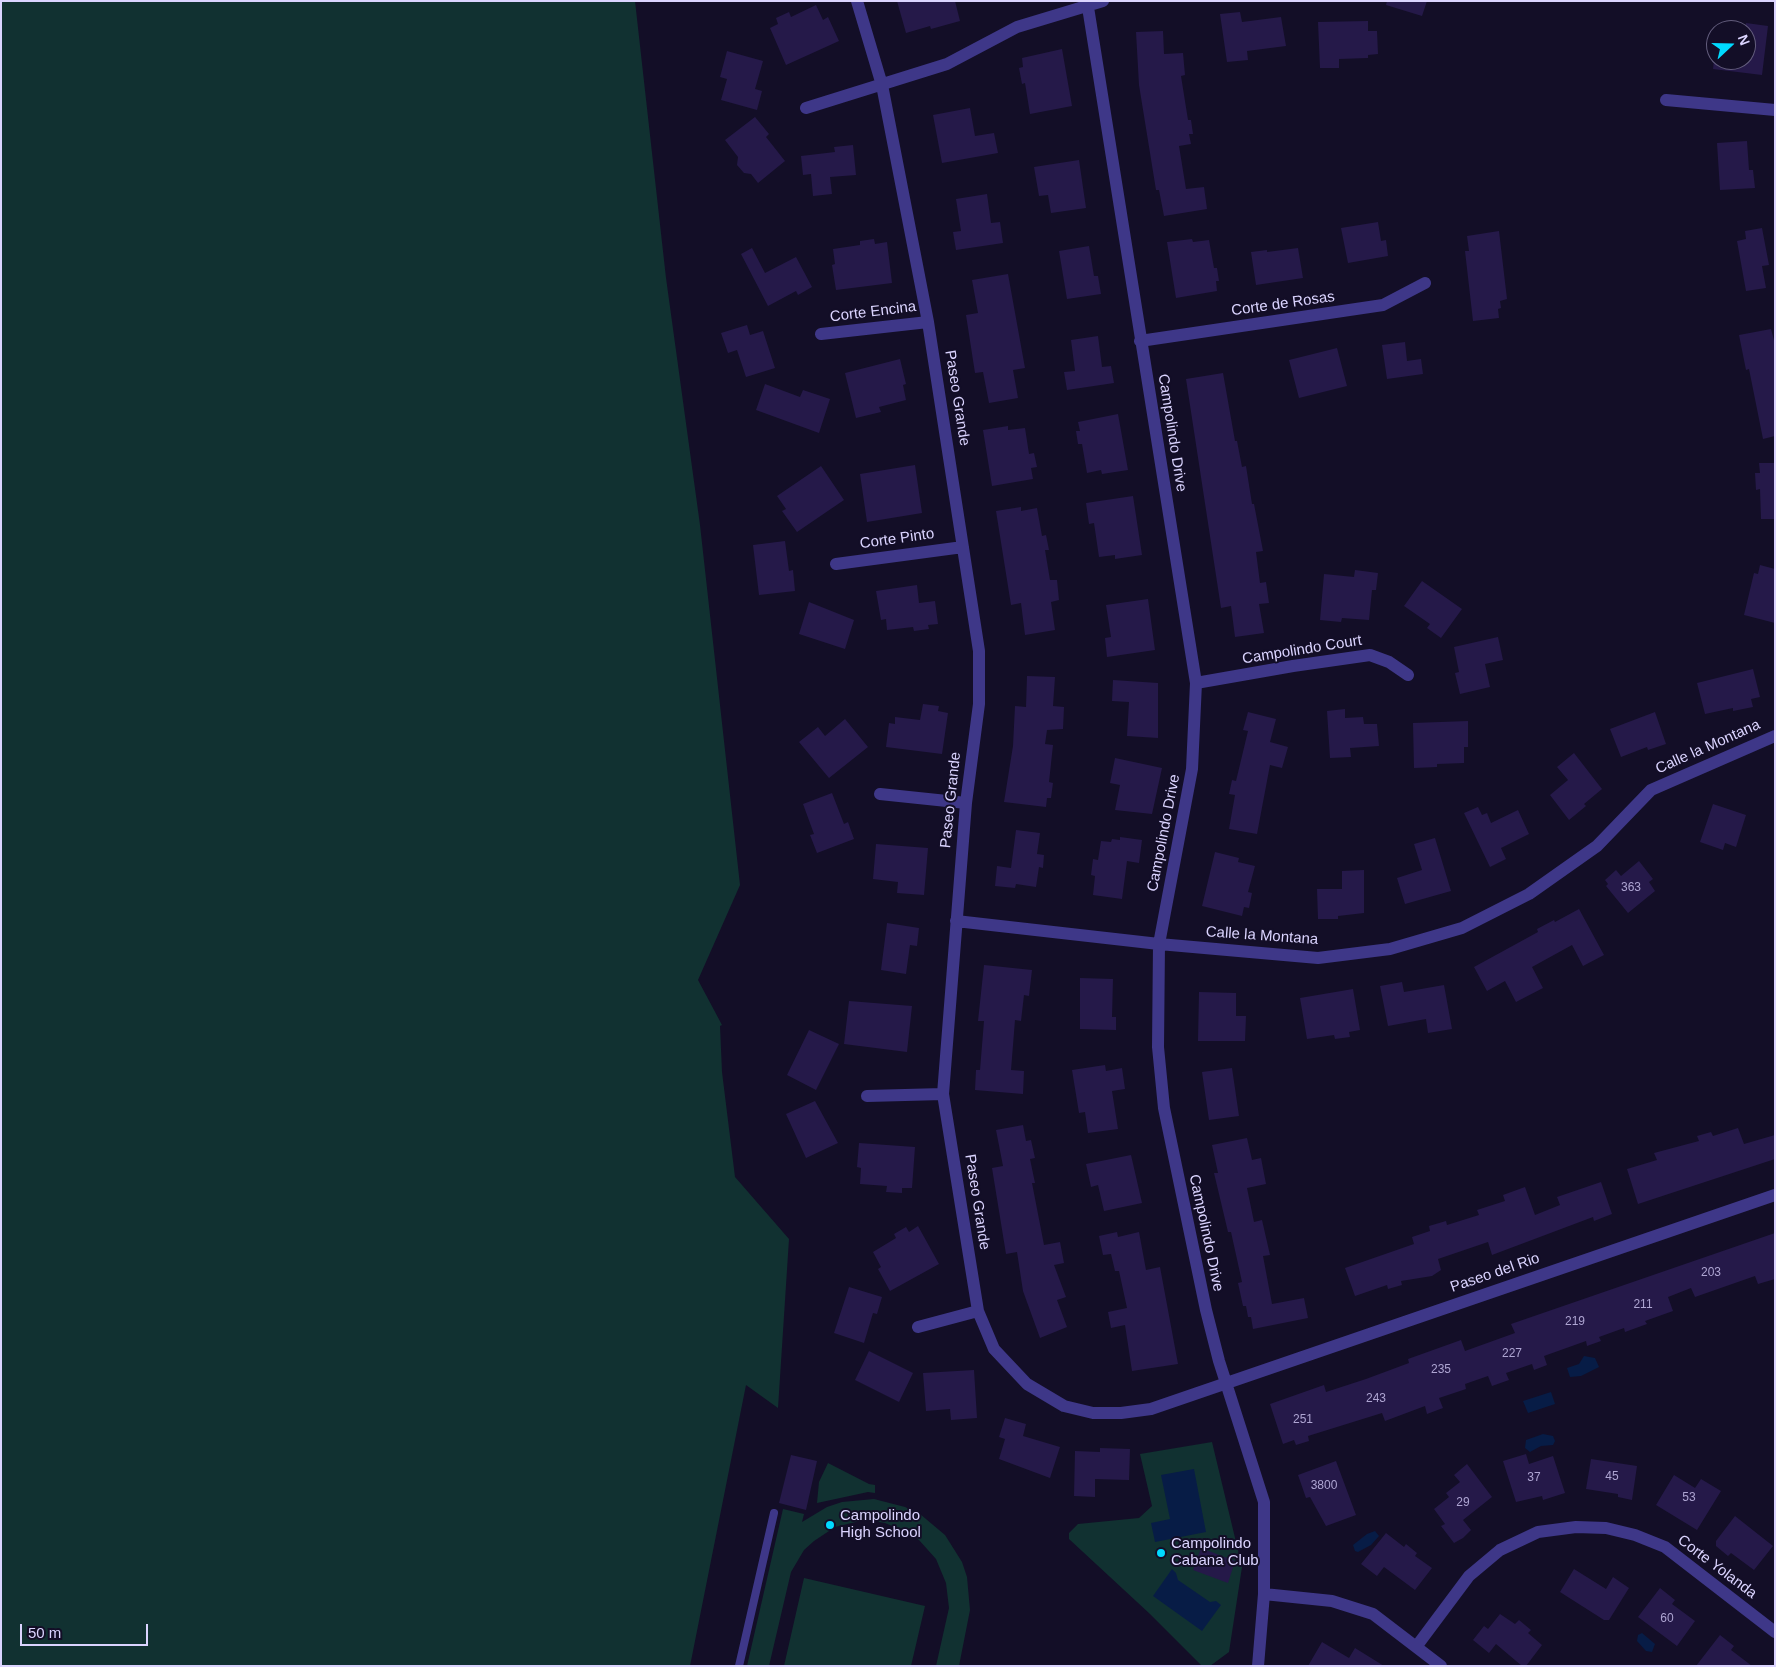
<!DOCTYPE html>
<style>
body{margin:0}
#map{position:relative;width:1776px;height:1667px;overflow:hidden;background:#130e27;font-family:Arial,sans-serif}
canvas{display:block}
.frame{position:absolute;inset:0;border:2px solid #dbd4ff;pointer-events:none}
.north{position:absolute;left:1706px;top:20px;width:50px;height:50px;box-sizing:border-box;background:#130e27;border:1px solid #635d7d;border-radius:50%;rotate:69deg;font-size:14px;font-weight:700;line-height:20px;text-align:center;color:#dbd4ff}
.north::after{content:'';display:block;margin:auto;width:18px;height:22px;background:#00daff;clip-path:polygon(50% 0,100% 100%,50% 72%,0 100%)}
.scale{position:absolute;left:20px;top:1624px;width:128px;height:22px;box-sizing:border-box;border:2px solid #dbd4ff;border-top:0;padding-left:6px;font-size:15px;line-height:18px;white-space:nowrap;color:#dbd4ff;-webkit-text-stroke:4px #130e27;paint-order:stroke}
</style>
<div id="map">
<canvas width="1776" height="1667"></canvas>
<div class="frame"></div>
<div class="north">N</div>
<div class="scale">50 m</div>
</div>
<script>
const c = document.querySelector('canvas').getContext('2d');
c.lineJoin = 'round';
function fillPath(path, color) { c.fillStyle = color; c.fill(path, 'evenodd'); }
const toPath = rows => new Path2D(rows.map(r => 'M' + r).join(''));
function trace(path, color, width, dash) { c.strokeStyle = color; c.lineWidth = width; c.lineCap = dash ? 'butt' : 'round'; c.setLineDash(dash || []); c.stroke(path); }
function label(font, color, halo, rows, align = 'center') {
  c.font = font + ' Arial,sans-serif'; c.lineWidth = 4; c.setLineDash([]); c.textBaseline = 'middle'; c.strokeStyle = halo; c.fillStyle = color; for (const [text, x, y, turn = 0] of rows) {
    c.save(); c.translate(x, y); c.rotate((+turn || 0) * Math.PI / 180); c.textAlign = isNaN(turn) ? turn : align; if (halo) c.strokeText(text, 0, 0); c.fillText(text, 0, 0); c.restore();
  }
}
fillPath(toPath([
 [1,1,635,1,666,278,700,525,740,885,698,980,722,1025,720,1026,722,1072,735,1177,789,1239,778,1408,746,1385,690,1666,1,1666],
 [1212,1442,1242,1567,1229,1652,1210,1666,1202,1666,1150,1614,1069,1539,1069,1533,1078,1524,1139,1518,1152,1506,1140,1454],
 [828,1463,869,1484,875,1485,875,1493,868,1492,817,1503,819,1482],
 [874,1499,905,1507,920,1514,945,1535,962,1562,967,1577,970,1610,959,1666,936,1666,949,1608,946,1583,936,1559,919,1540,909,1533,885,1523,873,1521,860,1521,835,1527,814,1541,804,1550,791,1572,769,1666,747,1666,783,1509,804,1514,802,1522,827,1507,842,1502],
 [804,1578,925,1606,911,1666,784,1666]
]), '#113131');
fillPath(toPath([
 [1584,1356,1595,1358,1599,1367,1581,1376,1570,1377,1567,1368,1579,1364],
 [1551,1392,1555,1404,1528,1413,1523,1401],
 [1543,1434,1553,1436,1555,1441,1553,1445,1541,1446,1530,1452,1525,1448,1526,1440],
 [1194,1469,1206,1532,1155,1542,1151,1523,1170,1519,1161,1475],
 [1375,1531,1379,1536,1371,1545,1358,1552,1355,1551,1353,1545,1367,1534],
 [1172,1569,1176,1573,1178,1580,1210,1602,1216,1601,1221,1605,1202,1631,1153,1596],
 [1642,1633,1655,1644,1652,1652,1646,1651,1637,1641,1638,1635]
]), '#071c46');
fillPath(toPath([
 [897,1,955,1,960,21,931,29,930,26,906,33],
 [1387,1,1427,1,1422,16,1386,5],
 [816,5,823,20,828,17,839,41,786,65,770,28,778,24,776,18,789,12,791,17],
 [1240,12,1242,22,1281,17,1286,46,1247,51,1248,60,1227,62,1220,14],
 [1368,21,1368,31,1377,31,1378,54,1368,55,1368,58,1339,59,1339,68,1320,68,1318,22],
 [1746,23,1768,26,1762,75,1713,69,1714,60,1746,60],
 [1163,31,1164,54,1183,53,1185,75,1181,76,1188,120,1191,120,1193,134,1189,134,1191,144,1179,146,1186,189,1204,187,1207,209,1164,216,1159,190,1156,190,1139,85,1136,32],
 [1062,49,1072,106,1030,114,1025,83,1022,84,1019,68,1023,67,1022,58],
 [727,51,763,61,755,89,762,91,757,110,721,100,727,79,720,77],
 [970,108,975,136,994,133,998,153,942,163,933,115],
 [755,117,769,134,766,137,785,161,758,183,751,174,744,173,737,165,738,157,725,140],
 [1747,141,1749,170,1753,170,1755,188,1720,190,1717,143],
 [853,145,856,175,830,177,832,194,813,196,811,174,803,175,801,156,835,152,834,147],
 [1079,160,1086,208,1051,213,1048,195,1039,196,1034,167],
 [987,194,991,223,1000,222,1003,243,956,250,953,232,961,231,956,199],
 [1378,222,1381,241,1386,240,1388,256,1348,263,1341,228],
 [1762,228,1769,265,1762,266,1766,288,1746,291,1737,241,1746,239,1745,231],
 [1499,231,1507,299,1500,301,1501,308,1498,309,1499,318,1473,321,1465,251,1469,251,1467,236],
 [874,239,875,244,887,242,892,283,836,290,832,265,835,264,833,249,860,245,860,241],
 [1192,239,1193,242,1209,240,1214,268,1217,268,1219,281,1216,281,1217,291,1176,298,1167,242],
 [1089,246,1094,276,1098,276,1101,294,1067,299,1059,251],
 [752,248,765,273,796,257,812,287,798,295,796,291,768,306,741,254],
 [1298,248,1303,278,1256,285,1251,252,1267,250,1267,252],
 [1008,274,1025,368,1013,370,1018,398,989,403,983,372,975,373,966,315,978,313,972,280],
 [747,325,750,335,763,331,775,368,746,377,737,350,728,353,721,333],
 [1771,329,1775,344,1775,436,1763,439,1749,369,1746,370,1739,335],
 [1098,336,1102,367,1111,366,1114,383,1067,390,1064,372,1075,371,1071,340],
 [1405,342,1407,361,1421,359,1423,374,1387,379,1382,345],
 [1337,348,1347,386,1299,398,1289,360],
 [900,359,906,384,903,385,906,400,879,407,881,412,856,418,845,373],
 [1223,373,1235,441,1237,441,1242,467,1246,466,1252,504,1254,504,1263,551,1256,552,1260,583,1266,582,1269,603,1259,604,1264,633,1235,637,1231,606,1221,608,1186,379],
 [765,384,800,397,803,390,830,399,819,433,756,410],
 [1118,414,1128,470,1102,474,1101,470,1087,473,1082,444,1078,444,1076,431,1080,431,1078,422],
 [1008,426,1008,430,1025,428,1029,454,1034,453,1037,467,1031,468,1033,479,992,486,983,430],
 [1759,463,1775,463,1775,519,1761,519,1760,489,1756,490,1755,473,1760,473],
 [915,465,922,513,867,522,860,474],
 [821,466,844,500,797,532,782,511,786,509,777,496],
 [1133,496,1142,555,1115,559,1115,555,1099,557,1094,523,1089,524,1086,503],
 [1021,507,1021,511,1037,508,1042,536,1046,535,1049,550,1045,550,1050,580,1057,580,1059,600,1051,602,1055,630,1025,635,1021,603,1011,605,996,511],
 [785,541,789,571,793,570,795,591,759,595,753,545],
 [1760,565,1775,569,1775,623,1744,615,1754,573,1758,574],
 [1355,570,1378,573,1376,590,1372,590,1369,620,1342,618,1341,622,1320,620,1324,574,1354,577],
 [1422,581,1462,609,1441,638,1427,628,1430,624,1404,606],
 [917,585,919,603,935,601,938,624,928,625,929,629,914,631,913,627,887,630,886,619,881,620,876,591],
 [1148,599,1155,650,1107,657,1105,638,1111,637,1106,605],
 [809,602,854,620,845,649,799,634],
 [1498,637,1503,660,1485,664,1490,687,1460,694,1455,673,1459,672,1454,647],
 [1753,669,1760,697,1751,699,1753,707,1733,711,1733,708,1705,714,1697,683],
 [1027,676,1055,677,1053,706,1064,707,1063,729,1047,730,1045,744,1053,745,1049,782,1053,783,1051,798,1047,798,1046,807,1004,802,1013,746,1015,706,1026,707],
 [1113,680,1158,683,1158,738,1127,736,1129,702,1112,701],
 [923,704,939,706,938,711,948,713,942,754,886,747,889,723,895,724,895,717,920,720],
 [1345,709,1345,718,1363,717,1364,724,1377,724,1379,746,1350,748,1351,757,1330,758,1327,711],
 [1248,712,1276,719,1270,742,1288,747,1282,768,1270,765,1257,834,1229,829,1235,795,1229,794,1232,780,1236,781,1248,731,1243,730],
 [1655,712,1666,744,1648,750,1647,747,1621,757,1610,729],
 [845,719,868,747,829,778,799,742,818,727,825,736],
 [1468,721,1468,747,1464,747,1464,763,1437,764,1437,767,1414,768,1413,723],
 [1574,753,1602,789,1584,804,1586,806,1569,820,1550,795,1568,780,1557,767],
 [1115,758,1162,768,1152,814,1115,810,1120,785,1110,783],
 [832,793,844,824,848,822,854,839,817,853,810,835,814,834,803,804],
 [1713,804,1746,815,1736,847,1725,843,1723,850,1700,842],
 [1478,807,1482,815,1487,813,1491,823,1518,810,1529,834,1501,848,1506,859,1490,867,1464,813],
 [1016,830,1040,833,1037,854,1044,855,1043,868,1039,867,1036,887,1016,884,1015,888,995,886,997,866,1011,868],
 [1120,837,1142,840,1139,863,1127,861,1122,899,1093,895,1095,876,1091,875,1093,859,1098,860,1101,841,1111,842,1112,839,1120,840],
 [1435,838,1451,891,1405,904,1397,878,1422,870,1414,844],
 [876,844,928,848,924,895,897,893,898,882,873,879],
 [1215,852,1239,858,1238,862,1255,866,1248,892,1252,893,1249,908,1244,907,1242,916,1202,906],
 [1639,861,1653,879,1649,882,1655,891,1628,913,1606,886,1608,884,1605,880,1616,870,1621,876],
 [1364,870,1364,913,1338,916,1338,919,1318,919,1317,889,1342,889,1342,871],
 [1579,909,1604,955,1583,966,1572,945,1532,967,1543,988,1516,1002,1505,981,1487,991,1474,967,1538,932,1537,929,1554,920,1555,922],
 [887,923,919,928,917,946,910,945,906,974,881,970],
 [984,965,1032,970,1029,996,1024,995,1021,1021,1015,1020,1011,1070,1024,1071,1023,1094,975,1090,976,1070,980,1070,984,1021,978,1021],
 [1080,978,1113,979,1112,1017,1116,1017,1116,1030,1080,1029],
 [1402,982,1404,992,1444,985,1452,1029,1428,1033,1426,1019,1388,1026,1380,986],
 [1353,989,1360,1030,1349,1032,1350,1037,1335,1039,1334,1035,1307,1039,1300,998],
 [1199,992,1236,993,1236,1016,1246,1016,1245,1041,1198,1041],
 [849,1001,912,1006,907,1052,844,1044],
 [809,1030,839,1044,816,1090,787,1075],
 [1105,1065,1106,1071,1122,1068,1125,1089,1112,1091,1118,1129,1088,1133,1085,1112,1079,1113,1072,1070],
 [1232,1068,1239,1116,1209,1120,1202,1072],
 [815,1101,838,1143,806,1158,786,1114],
 [1023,1125,1026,1141,1031,1140,1035,1158,1030,1159,1035,1183,1032,1183,1044,1245,1060,1242,1064,1263,1054,1265,1066,1297,1057,1300,1067,1327,1040,1338,1023,1291,1017,1252,1006,1254,992,1168,1003,1166,996,1130],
 [1738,1128,1744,1144,1775,1135,1775,1159,1638,1204,1627,1169,1657,1160,1654,1153,1699,1141,1697,1136,1711,1132,1713,1136],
 [1247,1138,1252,1160,1261,1158,1266,1184,1247,1188,1254,1222,1262,1220,1270,1255,1263,1256,1272,1304,1304,1298,1308,1318,1253,1329,1251,1317,1248,1317,1246,1306,1243,1306,1238,1283,1242,1282,1231,1232,1228,1232,1219,1194,1214,1173,1218,1173,1212,1145],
 [859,1143,915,1147,912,1188,902,1188,902,1193,886,1192,887,1186,860,1184,861,1168,857,1167],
 [1131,1155,1142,1203,1104,1211,1098,1185,1091,1187,1086,1164],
 [1601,1182,1612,1214,1594,1221,1593,1217,1492,1255,1488,1242,1438,1259,1441,1270,1432,1276,1401,1281,1402,1285,1388,1289,1387,1285,1355,1296,1345,1268,1414,1244,1412,1237,1430,1231,1429,1226,1446,1221,1447,1225,1479,1215,1477,1210,1505,1201,1503,1195,1525,1187,1535,1215,1560,1205,1557,1197],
 [918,1226,939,1264,890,1291,878,1269,881,1267,873,1252,896,1238,894,1234,906,1227,909,1232],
 [1117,1232,1118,1237,1139,1232,1146,1270,1160,1267,1178,1364,1132,1371,1125,1325,1111,1328,1108,1312,1127,1308,1119,1271,1115,1271,1111,1254,1103,1255,1099,1236],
 [1775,1233,1775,1279,1758,1284,1755,1276,1695,1297,1691,1288,1668,1297,1673,1311,1645,1321,1647,1324,1625,1332,1624,1328,1599,1337,1601,1341,1587,1346,1586,1341,1544,1356,1547,1365,1534,1370,1532,1364,1506,1373,1509,1380,1492,1386,1488,1376,1465,1384,1466,1389,1439,1398,1443,1408,1427,1414,1425,1406,1385,1421,1382,1413,1308,1436,1309,1441,1296,1445,1294,1440,1283,1444,1270,1404,1324,1385,1326,1392,1366,1379,1409,1363,1408,1359,1461,1340,1465,1351,1515,1333,1511,1324],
 [849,1287,882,1297,877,1314,873,1313,864,1343,834,1333],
 [869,1351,913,1373,899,1402,855,1380],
 [974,1370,977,1418,951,1420,950,1409,926,1411,923,1373],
 [1005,1418,1026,1424,1023,1436,1060,1447,1050,1478,999,1459,1005,1439,999,1437],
 [1100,1448,1130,1449,1129,1480,1095,1479,1095,1497,1074,1496,1075,1451,1100,1452],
 [1526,1454,1529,1464,1553,1456,1565,1493,1543,1500,1542,1496,1516,1502,1503,1461],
 [791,1455,817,1461,806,1510,779,1503],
 [1591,1459,1637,1466,1632,1500,1618,1497,1618,1494,1586,1489],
 [1336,1461,1356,1515,1326,1526,1310,1497,1306,1498,1298,1475],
 [1467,1464,1492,1497,1463,1520,1471,1530,1463,1538,1454,1543,1441,1526,1445,1524,1434,1509,1449,1497,1446,1493,1460,1482,1454,1475],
 [1674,1475,1695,1488,1701,1479,1721,1491,1697,1530,1656,1505],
 [1735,1516,1773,1546,1754,1570,1731,1553,1728,1556,1716,1546,1716,1541],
 [1386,1533,1404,1547,1406,1544,1417,1553,1415,1556,1432,1568,1415,1590,1384,1567,1377,1576,1361,1564],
 [1201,1548,1235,1561,1228,1583,1193,1570],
 [1574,1569,1606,1589,1613,1577,1629,1588,1609,1620,1604,1620,1560,1592],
 [1660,1588,1675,1600,1672,1604,1695,1621,1677,1646,1638,1617],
 [1500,1614,1515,1624,1519,1620,1531,1630,1528,1633,1542,1645,1526,1666,1522,1666,1496,1644,1489,1653,1473,1640,1484,1626,1488,1629],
 [1720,1635,1734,1646,1731,1650,1752,1666,1696,1666],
 [1322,1642,1349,1658,1355,1648,1384,1666,1308,1666]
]), '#251949');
trace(toPath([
 [739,1666,774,1513]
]), '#3e3788', 8);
trace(toPath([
 [857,1,882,85,928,322,979,651,979,704,966,803,943,1094,978,1311,994,1349,1027,1384,1064,1406,1093,1413,1121,1413,1151,1409,1775,1195],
 [1087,1,1196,683,1192,769,1159,944,1158,1047,1164,1108,1206,1310,1219,1361,1264,1502,1264,1594,1258,1666],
 [1666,100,1775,110],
 [806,108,947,64,1017,27,1103,1],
 [821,334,928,322],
 [1140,341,1383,305,1425,283],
 [836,564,963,547],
 [1196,683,1293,666,1370,655,1389,662,1408,675],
 [880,794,966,803],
 [956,921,1159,944,1318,958,1390,949,1462,928,1529,894,1597,846,1651,790,1775,736],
 [867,1096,943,1094],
 [918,1327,978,1311],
 [1264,1594,1332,1601,1373,1614,1441,1666],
 [1416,1647,1469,1576,1500,1550,1538,1532,1576,1527,1606,1528,1635,1535,1665,1547,1775,1632]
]), '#3e3788', 12);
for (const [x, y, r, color] of [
 [830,1525,5,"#00daff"],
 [1161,1553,5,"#00daff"]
]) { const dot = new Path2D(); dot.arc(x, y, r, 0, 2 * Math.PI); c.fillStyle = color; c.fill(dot); trace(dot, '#130e27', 2); }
label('12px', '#aea5d2', null, [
 ["363",1631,888],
 ["203",1711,1273],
 ["211",1643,1305],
 ["219",1575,1322],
 ["227",1512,1354],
 ["235",1441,1370],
 ["243",1376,1399],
 ["251",1303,1420],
 ["45",1612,1477],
 ["37",1534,1478],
 ["3800",1324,1486],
 ["53",1689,1498],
 ["29",1463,1503],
 ["60",1667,1619]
]);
label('15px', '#dbd4ff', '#130e27', [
 ["Corte de Rosas",1283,304,-8],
 ["Corte Encina",873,312,-7],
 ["Paseo Grande",957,398,81],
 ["Campolindo Drive",1172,433,81],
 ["Corte Pinto",897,539,-8],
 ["Campolindo Court",1302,650,-9],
 ["Calle la Montana",1708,747,-24],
 ["Paseo Grande",951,800,-84],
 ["Campolindo Drive",1164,833,-79],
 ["Calle la Montana",1262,936,4],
 ["Paseo Grande",977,1202,81],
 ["Campolindo Drive",1206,1233,78],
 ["Paseo del Rio",1495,1273,-19],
 ["Corte Yolanda",1717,1567,37]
]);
label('15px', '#dbd4ff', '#130e27', [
 ["Campolindo",840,1516],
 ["High School",840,1533],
 ["Campolindo",1171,1544],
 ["Cabana Club",1171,1561]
], 'left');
</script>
